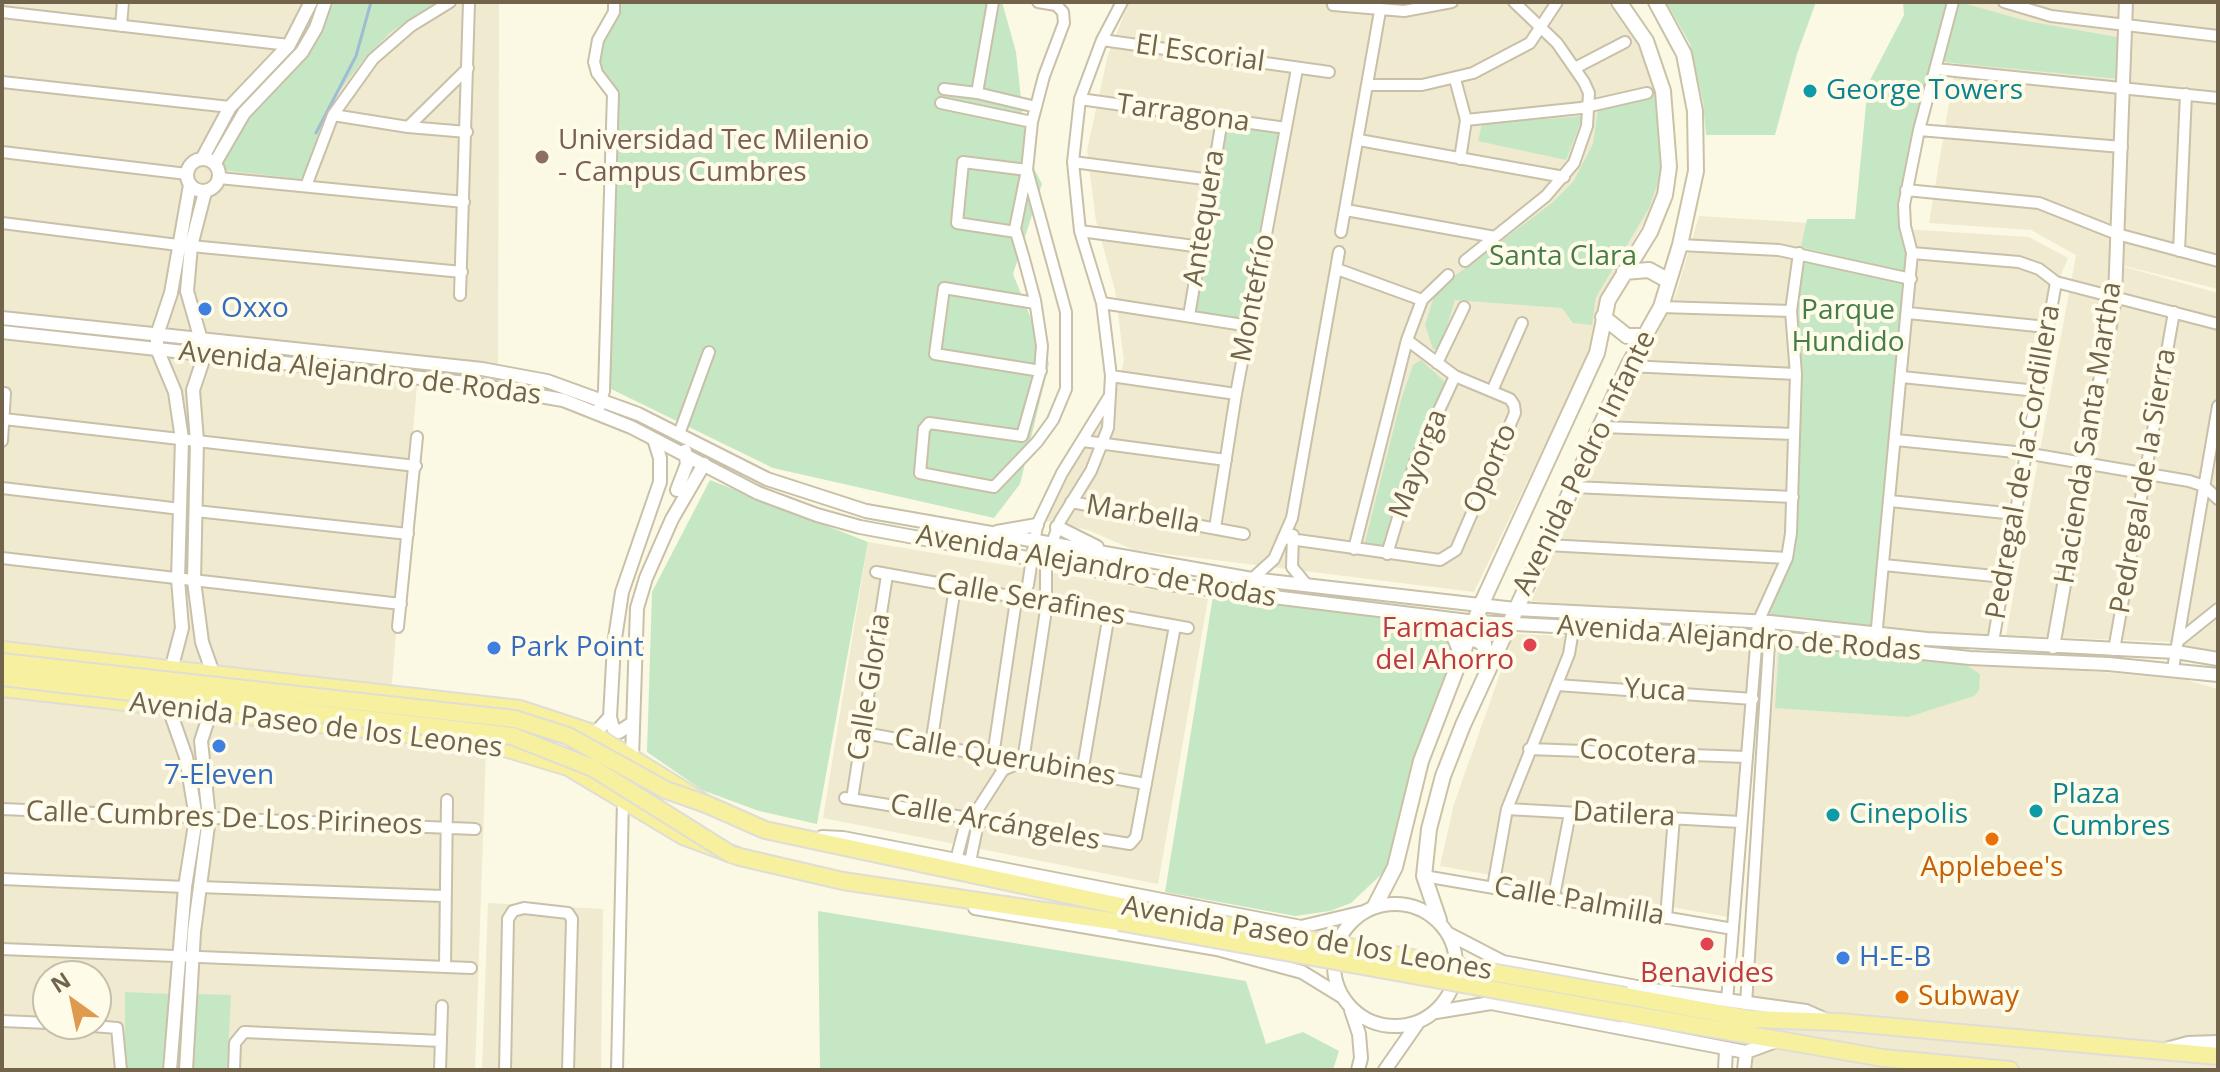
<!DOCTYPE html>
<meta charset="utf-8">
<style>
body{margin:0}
#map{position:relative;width:2220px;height:1072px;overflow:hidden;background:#fbf9e3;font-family:"Open Sans",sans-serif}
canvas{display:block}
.frame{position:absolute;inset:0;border:4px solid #71644b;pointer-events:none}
.north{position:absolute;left:32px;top:960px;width:80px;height:80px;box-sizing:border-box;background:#fefce9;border:2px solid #c6bfaa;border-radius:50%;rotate:327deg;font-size:22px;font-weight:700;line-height:32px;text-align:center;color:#71644b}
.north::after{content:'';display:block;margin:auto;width:28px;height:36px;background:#de9a4e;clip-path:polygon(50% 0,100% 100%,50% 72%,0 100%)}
</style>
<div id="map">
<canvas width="2220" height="1072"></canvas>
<div class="frame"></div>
<div class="north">N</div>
</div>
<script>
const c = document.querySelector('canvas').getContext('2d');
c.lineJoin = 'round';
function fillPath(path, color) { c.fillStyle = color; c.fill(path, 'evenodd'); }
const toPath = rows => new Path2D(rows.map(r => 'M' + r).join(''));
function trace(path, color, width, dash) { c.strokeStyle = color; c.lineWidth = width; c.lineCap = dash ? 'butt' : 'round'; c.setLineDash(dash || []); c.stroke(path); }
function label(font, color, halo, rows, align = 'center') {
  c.font = font + ' "Open Sans",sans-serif'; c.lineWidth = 8; c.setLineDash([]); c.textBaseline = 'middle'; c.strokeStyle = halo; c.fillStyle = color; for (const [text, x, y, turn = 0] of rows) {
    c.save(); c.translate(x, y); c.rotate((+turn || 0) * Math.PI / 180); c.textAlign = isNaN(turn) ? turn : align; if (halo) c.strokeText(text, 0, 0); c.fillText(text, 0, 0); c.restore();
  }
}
fillPath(toPath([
 [2,2,499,2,498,380,418,372,390,705,487,720,475,1070,2,1070],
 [48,976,96,976,96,1024,48,1024],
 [1129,2,1607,2,1633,31,1656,80,1666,138,1660,195,1600,298,1596,339,1474,592,1134,550,1088,530,1046,521,1081,451,1109,413,1124,361,1115,290,1096,221,1087,150,1108,55],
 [1966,2,2218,2,2218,289,2096,259,2218,293,2218,657,2169,642,2006,635,2076,255,2031,230,1929,223],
 [1699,216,2029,237,2068,258,2035,337,1988,639,1531,601,1676,294],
 [868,542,1208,599,1158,884,823,818],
 [1514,634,1752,643,1728,917,1440,866,1454,804],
 [1777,645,2183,679,2218,689,2218,1070,1744,1070],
 [488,903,603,909,601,1070,482,1070]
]), '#efead0');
fillPath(toPath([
 [334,2,438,2,392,31,365,58,340,90,321,125,304,175,299,179,224,170,222,160,255,111,298,67,314,45],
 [615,2,1002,2,1016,52,1027,155,1042,184,1013,274,1049,363,1020,484,994,518,773,468,609,388,614,91,598,74,595,59],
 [1666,2,1816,2,1797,54,1775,135,1706,135,1703,102,1690,44],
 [1903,2,1948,2,1918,114,1900,207,1907,256,1904,272,1801,247,1807,219,1855,219,1868,84,1904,15],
 [1959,2,2027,21,2122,38,2119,79,1942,62],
 [1655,93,1663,145,1659,180,1649,208,1596,297,1592,325,1573,323,1562,308,1455,300,1440,350,1433,349,1425,325,1436,290,1552,203,1573,182,1593,144,1598,109],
 [1583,116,1566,160,1478,141,1482,124],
 [1232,125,1276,132,1281,140,1248,316,1242,320,1198,313,1195,306,1225,132],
 [1809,261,1901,282,1905,289,1871,627,1773,618,1770,613,1795,548,1801,381,1795,323,1802,266],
 [1421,360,1447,384,1401,491,1384,545,1380,549,1364,546,1401,400,1413,365],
 [710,480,868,542,817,824,759,811,702,790,647,752,652,592],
 [1213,596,1424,622,1445,631,1455,651,1412,763,1386,870,1351,903,1330,911,1295,916,1165,892],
 [1779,647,1966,665,1980,674,1979,690,1974,696,1908,717,1775,708],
 [818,911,1246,981,1266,1044,1303,1032,1339,1051,1333,1070,820,1070],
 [125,992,171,994,164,1070,125,1070],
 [195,994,231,995,227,1070,189,1070]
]), '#c6e7c3');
trace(toPath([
 [316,133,356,56,371,2]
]), '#a0bcd4', 3);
const minor = toPath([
 [2004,2,2051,16,2218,36],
 [1333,5,1404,11,1452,2],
 [2,12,289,45],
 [121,26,123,2],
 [1102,40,1329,72],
 [1575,68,1625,42],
 [1936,69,2218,98],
 [1455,79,1466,120,1460,159],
 [2,82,230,107],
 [1369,85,1422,85,1473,73,1530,43,1557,2],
 [944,89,977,93,993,2],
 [977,93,1036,107],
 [1080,99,1286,128],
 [941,103,1032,122],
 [333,115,408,127,467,132],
 [1466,120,1581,108,1647,93],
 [408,127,468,68],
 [1919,130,2122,147],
 [1359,140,1564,177],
 [2,152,187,174],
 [1073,162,1212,180],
 [219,178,464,202],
 [306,186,333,115,373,59,411,26,450,2],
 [1906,190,2039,203,2117,234,2218,261],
 [1346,210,1495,237],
 [2,223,178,245],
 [1080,231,1202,247],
 [1016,232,957,223,963,162,1027,170,1066,312,1066,389,1053,420,1037,442,994,487,920,473,924,429,929,423,1022,436,1040,372,1042,346,1035,300,1024,259,1016,232,1015,229,1027,170,1032,122,1044,76,1064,23,1063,12,1056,5,1038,2],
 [1341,232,1380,11],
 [1680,245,1779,250,1911,279],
 [191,246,462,272],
 [2179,251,2186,94],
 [1912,253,2019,262,2039,269,2056,282,2218,324],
 [1465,261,1546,196,1574,163,1587,126,1589,93,1584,82,1557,43,1514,2],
 [1337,269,1422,300],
 [460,295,469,2],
 [1035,303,944,288,935,354,1041,371],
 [1102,303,1250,326],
 [1661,307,1791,311],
 [1908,313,2047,327],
 [1189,316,1222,120],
 [1437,363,1464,307],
 [1628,366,1796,374],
 [1111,376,1236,394],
 [1902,377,2037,391],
 [1492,391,1522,323],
 [599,408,604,391,613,94,597,73,594,62,598,40,614,12,614,2],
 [4,419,416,466],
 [1602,427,1794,434],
 [679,434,709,352],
 [1896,440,2025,453,2189,481,2204,486,2218,499],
 [2,441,5,393],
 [1083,441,1226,460],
 [1574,487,1793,497],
 [2,488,181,509],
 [1890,501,2015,514],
 [1071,502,1244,534],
 [196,511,408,534],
 [1215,528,1236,394,1297,69],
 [1293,535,1292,567,1306,584],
 [1283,538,1440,560,1456,550,1515,413,1514,405,1510,399,1455,376,1407,340],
 [1547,545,1787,558],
 [1354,549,1407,340,1422,300,1448,275],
 [1387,554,1415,462,1455,376],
 [2,558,401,604],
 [1884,565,2004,577],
 [876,572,1188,628],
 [1252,579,1274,559,1292,518,1339,252],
 [398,627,417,437],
 [2178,641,2218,609],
 [1993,642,2056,282],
 [1875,649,1912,253,1905,226,1904,205,1919,130,1953,2],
 [2114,650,2174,312],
 [2173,669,2218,406],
 [1557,685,1753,699],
 [864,733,1146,784],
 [931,745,955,587],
 [1529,749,1746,757],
 [1003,770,993,756,1015,607,1028,585,1037,525,1062,473,1109,397],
 [1082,773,1109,614],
 [845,798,1130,844,1136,837,1175,626],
 [852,799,887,575],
 [2,809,475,829],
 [1507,809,1740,822],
 [956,860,967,818,976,812,1003,770,1023,761,1046,610,1046,560,1060,521,1091,471,1108,428,1111,376,1102,303,1080,231,1073,162,1080,99,1102,40,1122,2],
 [970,862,979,818],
 [1424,876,1733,929],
 [2,879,185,887],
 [199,887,443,896],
 [1493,887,1507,809,1569,654,1576,612],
 [1554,896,1570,813],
 [1666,918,1674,817],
 [2,949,471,968],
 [445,967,447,800],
 [1727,1001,1758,622,1787,558,1791,533,1796,374,1791,311,1799,253],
 [1746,1004,1770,629],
 [2,1021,48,1023],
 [68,1024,117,1028,121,1070],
 [234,1070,235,1043,244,1032,441,1041],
 [440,1070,442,1006],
 [505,1070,508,919,513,911,524,908,568,913,572,919,568,1070],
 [617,1070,623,799]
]);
const tertiary = toPath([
 '187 175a16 16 0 1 1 32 0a16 16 0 1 1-32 0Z',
 [202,159,230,107,289,45,311,2],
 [215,163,244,113,302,52,316,28,325,2],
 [205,192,191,246,187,291,205,354,193,390,197,441,194,581,202,642,216,682],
 [2,318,482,369,547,381,638,414,767,479,866,511,1252,579,1515,609,1770,622,1927,639,2176,652,2218,659],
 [2,332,466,383,563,400,631,427,758,493,817,515,860,527,1168,584,1476,622,1770,637,1970,658,2108,664,2218,675],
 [677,490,687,464,685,451],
 [1057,527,1097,547],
 [997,532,1037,525],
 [2053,647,2115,297,2126,2],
 [170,674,182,628,178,579,182,439,175,392,157,349,157,335,171,293,190,185],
 [166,700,186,757,196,818,185,887,170,1070],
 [610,717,613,728,619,732,631,724],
 [590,732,598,730,610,717,614,645,622,592,660,482,660,458,654,439],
 [632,758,637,608,646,578,672,519,704,464],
 [822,837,843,838,1301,927,1364,912],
 '1334 965a61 61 0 1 1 122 0a61 61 0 1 1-122 0Z',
 [975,908,1217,949,1302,972,1341,996],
 [1449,934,1503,962,1653,990,1806,1011,1822,1018],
 [1351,1010,1359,1034,1361,1058,1358,1070],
 [1436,1012,1491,1003,1746,1052,1776,1041],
 [2166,1049,2188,1043,2218,1042],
 [186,1070,194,932,209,818,201,741,213,704],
 [1385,1070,1417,1024],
 [1725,1070,1726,1049],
 [1744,1070,1746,1052]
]);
const secondary = toPath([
 [1624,272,1649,270,1669,281],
 [1603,317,1627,336,1645,336],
 [1428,617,1454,636,1463,657],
 [1471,638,1484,643,1486,666],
 [1375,906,1395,867,1421,761,1481,605,1597,353,1608,300,1650,232,1665,195,1669,167,1663,91,1646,41,1619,2],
 [1439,920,1424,876,1429,829,1443,776,1463,725,1628,366,1661,307,1680,245,1696,171,1695,111,1684,54,1656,2]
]);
const primary = toPath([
 [2,650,520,709,590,732,706,804,765,830,1125,907],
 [2,688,488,743,568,767,683,836,740,857,843,881,1119,922],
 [1626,996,1751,1019,1839,1022,2218,1056],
 [1623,1013,1883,1058,2010,1070]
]);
trace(minor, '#c8c0a8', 14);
trace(tertiary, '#c8c0a8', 16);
trace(secondary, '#cbc2a6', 18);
trace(primary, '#e0ddd7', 20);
trace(minor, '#fff', 10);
trace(tertiary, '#fff', 12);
trace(secondary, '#fff', 14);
trace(primary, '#f6f09f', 16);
const primaryBridge = toPath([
 [2,662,515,719,568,736,666,790,706,804],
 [2,677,512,736,593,768,732,855],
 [1125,907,1626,996],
 [1119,922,1623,1013]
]);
trace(primaryBridge, '#e0ddd7', 20, []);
trace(primaryBridge, '#f6f09f', 16);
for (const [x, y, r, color] of [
 [1810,91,8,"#0f9aa8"],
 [542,157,8,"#8d6e63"],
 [205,309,8,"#3f7fe0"],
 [1530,645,8,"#e0444e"],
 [494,648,8,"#3f7fe0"],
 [219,746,8,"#3f7fe0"],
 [2036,811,8,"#0f9aa8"],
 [1833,815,8,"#0f9aa8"],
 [1992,839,8,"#e8710a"],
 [1707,944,8,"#e0444e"],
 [1843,958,8,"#3f7fe0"],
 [1902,997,8,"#e8710a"]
]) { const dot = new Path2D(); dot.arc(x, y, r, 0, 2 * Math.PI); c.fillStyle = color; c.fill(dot); trace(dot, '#fefce9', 3); }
label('28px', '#71644b', '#fefce9', [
 ["El Escorial",1200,54,8],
 ["Tarragona",1183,114,8],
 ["Antequera",1205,218,-81],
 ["Montefrío",1254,298,-79],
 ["Avenida Alejandro de Rodas",360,374,7],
 ["Hacienda Santa Martha",2089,433,-81],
 ["Pedregal de la Cordillera",2024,462,-80],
 ["Avenida Pedro Infante",1585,463,-64],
 ["Mayorga",1419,464,-69],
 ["Oporto",1491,469,-67],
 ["Pedregal de la Sierra",2144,481,-80],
 ["Marbella",1143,515,10],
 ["Avenida Alejandro de Rodas",1096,567,10],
 ["Calle Serafines",1031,600,10],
 ["Avenida Alejandro de Rodas",1739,639,4],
 ["Calle Gloria",870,687,-81],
 ["Yuca",1655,691,3],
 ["Avenida Paseo de los Leones",316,726,7],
 ["Cocotera",1638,753,3],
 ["Calle Querubines",1005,758,10],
 ["Datilera",1624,815,3],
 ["Calle Cumbres De Los Pirineos",224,819,2],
 ["Calle Arcángeles",995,823,10],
 ["Calle Palmilla",1579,902,10],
 ["Avenida Paseo de los Leones",1307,939,10]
]);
label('28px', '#0d838f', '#fefce9', [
 ["George Towers",1826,91],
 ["Plaza",2052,795],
 ["Cumbres",2052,827],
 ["Cinepolis",1849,815]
], 'left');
label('28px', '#785e54', '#fefce9', [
 ["Universidad Tec Milenio",558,141],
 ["- Campus Cumbres",558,173]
], 'left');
label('28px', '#467c46', '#fefce9', [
 ["Santa Clara",1563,257],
 ["Parque",1848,311],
 ["Hundido",1848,343]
]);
label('28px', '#366cbe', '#fefce9', [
 ["Oxxo",221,309],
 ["Park Point",510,648],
 ["7-Eleven",219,776,"center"],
 ["H-E-B",1859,958]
], 'left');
label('28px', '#be3a42', '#fefce9', [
 ["Farmacias",1514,629],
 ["del Ahorro",1514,661],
 ["Benavides",1707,974,"center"]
], 'right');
label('28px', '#c56008', '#fefce9', [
 ["Applebee's",1992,868],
 ["Subway",1918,997,"left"]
]);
</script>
